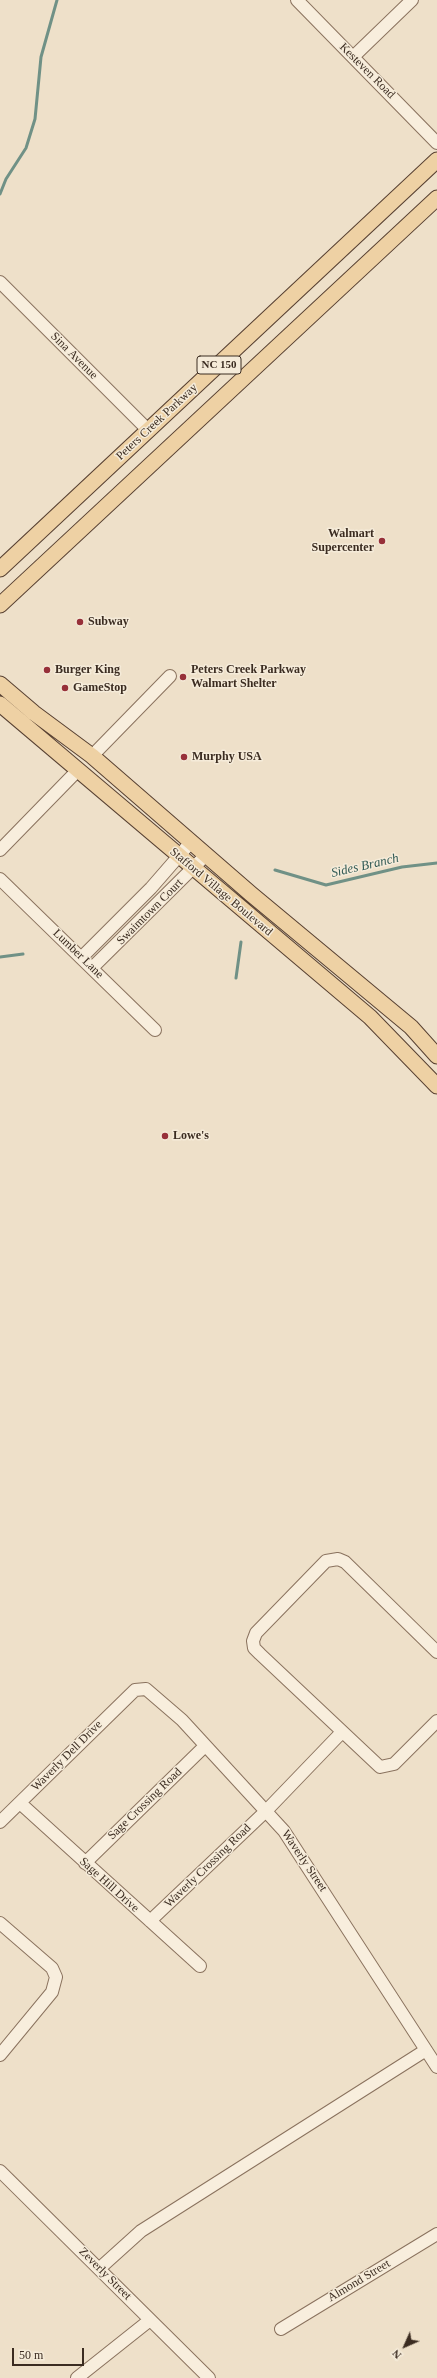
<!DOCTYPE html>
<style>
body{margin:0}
#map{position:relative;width:437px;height:2378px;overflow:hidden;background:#eee0c9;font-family:"Times New Roman",serif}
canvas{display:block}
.north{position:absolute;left:385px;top:2326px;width:40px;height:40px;-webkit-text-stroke:3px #f5ebd9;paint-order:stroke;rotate:225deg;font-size:11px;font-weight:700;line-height:16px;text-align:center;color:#3b2c21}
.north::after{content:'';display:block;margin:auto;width:14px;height:18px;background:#3b2c21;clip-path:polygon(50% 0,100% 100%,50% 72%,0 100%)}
.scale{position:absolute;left:12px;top:2348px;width:72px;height:18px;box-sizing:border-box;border:2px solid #3b2c21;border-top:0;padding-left:5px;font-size:12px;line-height:14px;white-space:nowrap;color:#3b2c21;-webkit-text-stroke:3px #f5ebd9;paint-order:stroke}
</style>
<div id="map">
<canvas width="437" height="2378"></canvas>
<div class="north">N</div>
<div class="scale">50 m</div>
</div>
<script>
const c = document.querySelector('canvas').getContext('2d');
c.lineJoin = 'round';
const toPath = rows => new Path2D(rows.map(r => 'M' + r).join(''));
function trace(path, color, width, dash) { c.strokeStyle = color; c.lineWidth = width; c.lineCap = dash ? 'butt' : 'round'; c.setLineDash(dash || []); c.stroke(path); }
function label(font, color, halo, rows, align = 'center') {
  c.font = font + ' "Times New Roman",serif'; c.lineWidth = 3; c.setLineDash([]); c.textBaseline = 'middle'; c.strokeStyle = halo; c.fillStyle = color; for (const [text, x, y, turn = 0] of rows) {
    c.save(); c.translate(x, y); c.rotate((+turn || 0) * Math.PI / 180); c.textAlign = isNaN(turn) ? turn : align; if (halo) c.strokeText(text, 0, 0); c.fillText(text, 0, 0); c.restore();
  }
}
trace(toPath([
 [0,194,6,179,26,148,35,119,41,57,57,0],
 [275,870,326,885,402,867,437,863],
 [0,957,23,954],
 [236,978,241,942]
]), '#709186', 3);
const minor = toPath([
 [297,0,437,143],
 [353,57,412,0],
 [0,282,148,430],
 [92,756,170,676],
 [0,850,78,770],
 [0,879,155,1030],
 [81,958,151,888,191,842],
 [92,968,206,855],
 [437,1652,345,1562,338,1559,326,1561,256,1633,253,1641,254,1648,260,1654,380,1767,394,1764,437,1721],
 [20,1803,200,1966],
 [0,1822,135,1690,146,1689,182,1720,284,1831,437,2067],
 [85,1863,205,1746],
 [150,1921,266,1811,342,1732],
 [0,1923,52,1968,56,1977,52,1992,0,2055],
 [0,2171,209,2378],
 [100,2268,141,2231,426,2050],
 [281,2329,437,2234],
 [77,2378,150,2320]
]);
const major = toPath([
 [0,569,437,160],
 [0,605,437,198],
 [0,684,34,713,92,756,251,894,411,1027,437,1056],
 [0,704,370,1017,437,1086]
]);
trace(minor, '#8a725e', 14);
trace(major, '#584132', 17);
trace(minor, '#f8eedd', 12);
trace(major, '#eed1a4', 15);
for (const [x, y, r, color] of [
 [382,541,4,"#973039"],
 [80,622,4,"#973039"],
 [47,670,4,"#973039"],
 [183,677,4,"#973039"],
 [65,688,4,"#973039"],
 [184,757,4,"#973039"],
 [165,1136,4,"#973039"]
]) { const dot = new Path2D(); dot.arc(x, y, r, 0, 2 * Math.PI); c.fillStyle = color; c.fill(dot); trace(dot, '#f5ebd9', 1.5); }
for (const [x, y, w] of [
 [219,365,44]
]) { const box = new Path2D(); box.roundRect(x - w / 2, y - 9, w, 18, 3); c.fillStyle = '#f5ebd9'; c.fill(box); trace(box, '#3b2c21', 1); }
label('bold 11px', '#3b2c21', null, [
 ["NC 150",219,365]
]);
label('12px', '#3b2c21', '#f5ebd9', [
 ["Kesteven Road",367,71,45],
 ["Sina Avenue",74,356,45],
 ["Peters Creek Parkway",157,422,-43],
 ["Stafford Village Boulevard",221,892,40],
 ["Swaimtown Court",150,912,-45],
 ["Lumber Lane",78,954,44],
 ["Waverly Dell Drive",67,1756,-45],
 ["Sage Crossing Road",145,1804,-44],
 ["Waverly Street",304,1861,56],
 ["Waverly Crossing Road",208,1866,-44],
 ["Sage Hill Drive",109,1885,42],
 ["Zeverly Street",105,2274,45],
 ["Almond Street",359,2281,-31]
]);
label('bold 12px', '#3b2c21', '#f5ebd9', [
 ["Walmart",374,534,"right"],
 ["Supercenter",374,548,"right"],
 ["Subway",88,622],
 ["Burger King",55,670],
 ["Peters Creek Parkway",191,670],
 ["Walmart Shelter",191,684],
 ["GameStop",73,688],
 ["Murphy USA",192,757],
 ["Lowe's",173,1136]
], 'left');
label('italic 13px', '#315a54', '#f5ebd9', [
 ["Sides Branch",365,866,-13]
]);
</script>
